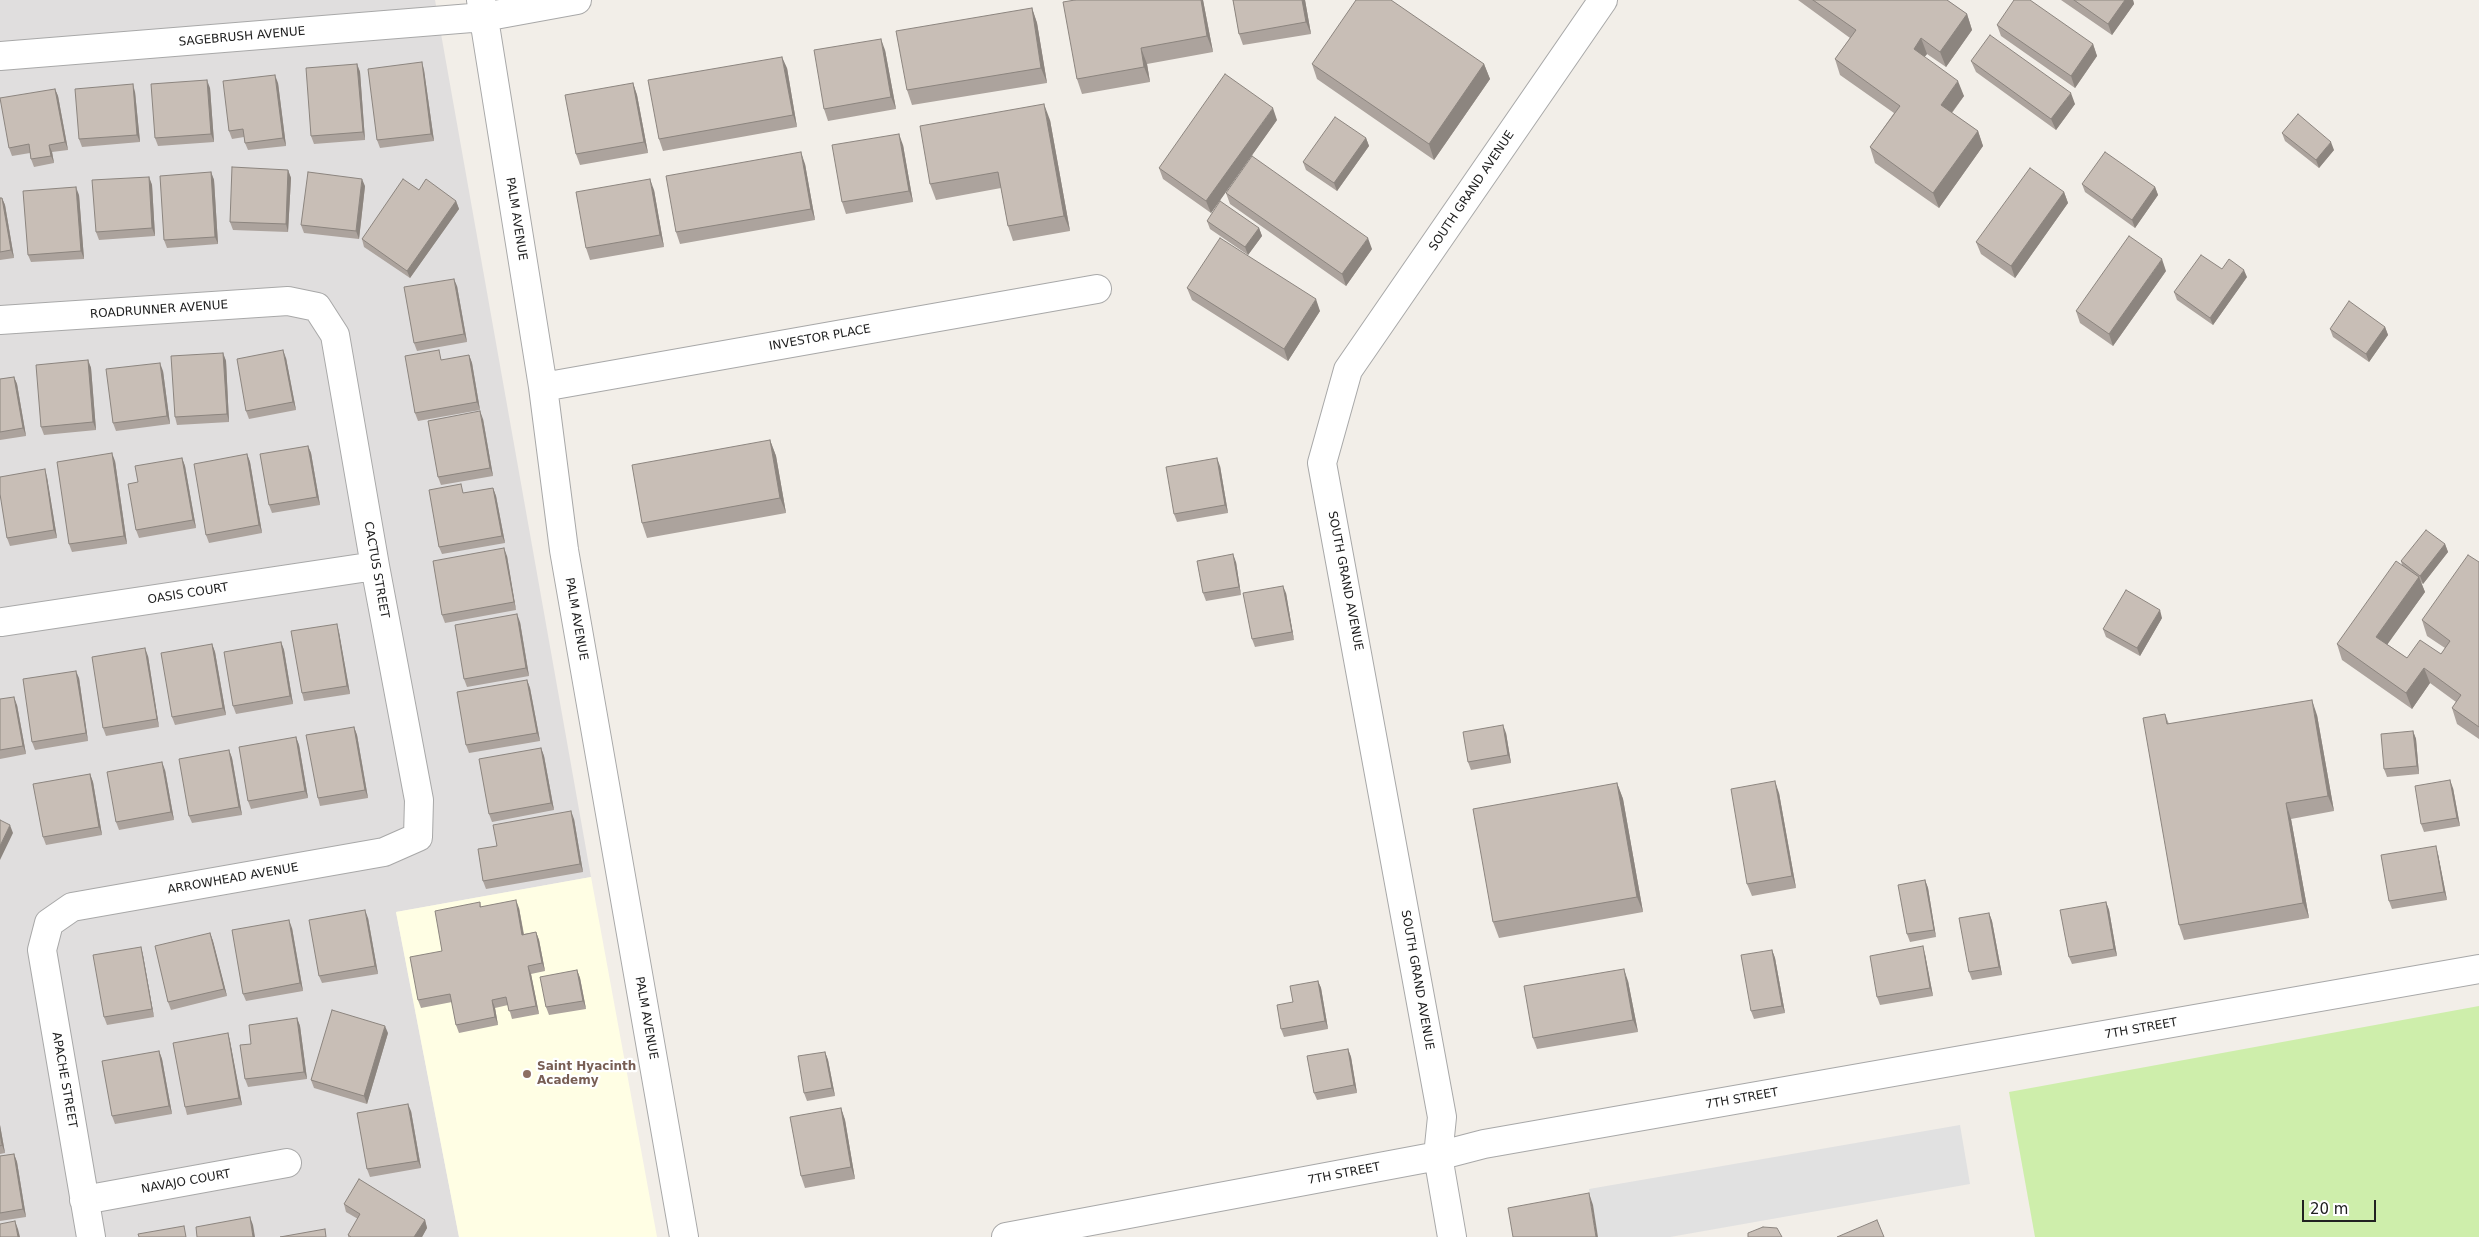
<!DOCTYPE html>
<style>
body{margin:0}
#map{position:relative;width:2479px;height:1237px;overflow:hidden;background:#f2eee8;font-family:"DejaVu Sans",sans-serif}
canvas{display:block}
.scale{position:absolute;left:2302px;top:1200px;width:74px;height:22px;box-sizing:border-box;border:2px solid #212121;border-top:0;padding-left:6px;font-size:15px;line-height:18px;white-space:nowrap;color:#212121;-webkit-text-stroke:4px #fff;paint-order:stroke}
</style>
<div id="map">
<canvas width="2479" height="1237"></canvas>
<div class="scale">20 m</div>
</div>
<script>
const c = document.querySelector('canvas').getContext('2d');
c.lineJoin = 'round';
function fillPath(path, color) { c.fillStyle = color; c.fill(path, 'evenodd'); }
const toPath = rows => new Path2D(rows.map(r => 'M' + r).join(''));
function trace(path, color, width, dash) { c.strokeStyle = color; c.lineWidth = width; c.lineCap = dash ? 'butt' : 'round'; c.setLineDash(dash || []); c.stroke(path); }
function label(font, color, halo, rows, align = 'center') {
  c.font = font + ' "DejaVu Sans",sans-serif'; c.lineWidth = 4.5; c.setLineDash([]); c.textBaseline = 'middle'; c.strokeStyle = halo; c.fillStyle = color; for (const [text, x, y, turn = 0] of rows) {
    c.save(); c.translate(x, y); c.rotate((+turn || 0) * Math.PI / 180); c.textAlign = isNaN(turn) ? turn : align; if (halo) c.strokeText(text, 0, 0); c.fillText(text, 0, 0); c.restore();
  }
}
fillPath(toPath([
 [0,0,435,0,591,877,396,912,459,1237,0,1237]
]), '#e0dede');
fillPath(toPath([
 [591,877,657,1237,459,1237,396,912]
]), '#fffee4');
fillPath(toPath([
 [2479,1006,2479,1237,2035,1237,2009,1092]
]), '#ceeeab');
fillPath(toPath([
 [1960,1125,1970,1184,1670,1237,1598,1237,1589,1189]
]), '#e1e1e1');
const minor = toPath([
 [481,0,543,387,564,550,684,1237],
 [0,56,484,17,577,0],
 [0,320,288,301,317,307,335,335,375,566,419,800,418,837,384,852,72,907,49,923,42,950,91,1237],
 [543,387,1097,289],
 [2,622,375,566],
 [84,1200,287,1163],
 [1006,1237,1438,1156,1484,1144,2479,969],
 [1452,1237,1438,1156,1442,1117,1322,463,1348,370,1603,0]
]);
trace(minor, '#a8a8a8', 30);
trace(minor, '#fff', 28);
fillPath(toPath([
 [1203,0,1213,52,1147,64,1150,82,1082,94,1077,79],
 [1233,0,1305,0,1311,34,1243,45,1239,34],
 [1798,0,1947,0,1967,14,1972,30,1946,67,1927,54,1924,57,1964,96,1952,113,1978,131,1983,146,1939,208,1875,163,1870,147,1894,113,1840,75,1835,59,1850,38],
 [2061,0,2133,0,2134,4,2112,35],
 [1032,8,1037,23,1047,83,912,105,907,90],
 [1997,25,2093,44,2097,56,2075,88,2001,36],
 [885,50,896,109,828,121,824,109],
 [1971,61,2075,104,2056,130,1976,72],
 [357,64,360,72,365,140,314,144,311,136],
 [1312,64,1484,64,1490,79,1434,160,1317,79],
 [787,68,797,127,663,151,659,139],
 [424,70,434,141,380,148,377,140],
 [278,83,286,146,248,150,245,143,244,137,232,139,229,131],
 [633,83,637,95,648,153,580,165,576,154],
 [210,88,214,142,158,146,155,138],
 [55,89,58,96,68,150,52,152,54,163,34,167,31,159,30,153,12,156,9,148],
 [135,92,140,142,82,147,79,139],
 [1050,120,1070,231,1013,241,1008,226,1001,188,936,200,930,184],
 [1277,120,1211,213,1163,179,1159,168],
 [2282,133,2334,150,2319,168,2285,141],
 [1366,138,1369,146,1337,191,1306,170,1303,162],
 [903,145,913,202,846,214,842,202],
 [805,164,815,220,680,244,676,232],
 [288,170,291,178,288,232,233,230,230,222],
 [211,172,214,180,218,244,167,248,164,240],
 [149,177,152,185,155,236,99,240,96,232],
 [2082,184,2155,187,2158,195,2135,228,2085,192],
 [365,186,359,239,304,233,301,225],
 [419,190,456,201,459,209,410,278,364,247,362,239],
 [654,190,664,247,590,260,586,248],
 [2064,192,2068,203,2015,278,1981,254,1976,242],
 [1226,193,1372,249,1346,286,1230,204],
 [79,195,84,259,31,262,28,255],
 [0,198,2,198,5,205,14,258,0,260],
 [1207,221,1259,228,1262,236,1248,255,1210,229],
 [2166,271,2113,346,2080,323,2076,311],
 [2247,277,2213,325,2177,300,2174,292],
 [457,286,467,342,417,351,414,343],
 [1187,288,1320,311,1288,361,1192,300],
 [2385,327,2388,335,2369,362,2333,337,2330,329],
 [223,353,226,361,229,422,177,425,175,417],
 [469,355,472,363,480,410,418,421,415,413],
 [286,358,296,410,249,419,246,411],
 [88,360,91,368,96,430,44,435,41,427],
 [163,371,170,424,116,431,113,423],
 [14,377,17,384,26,436,0,440,0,379],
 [483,419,493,476,441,485,438,477],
 [770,440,776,456,786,513,647,538,642,523],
 [308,446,311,453,320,505,272,513,269,505],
 [247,454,250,462,262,533,209,543,206,535],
 [182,458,185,466,196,528,139,538,136,530],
 [115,461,127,544,72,552,69,544],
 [1220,466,1228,513,1177,522,1174,514],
 [47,477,57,538,10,546,7,538],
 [493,488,496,496,505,543,442,554,439,547,464,493],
 [2445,544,2448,552,2423,584,2421,582,2425,592,2387,644,2407,658,2441,654,2445,648,2427,636,2422,620,2479,562,2479,739,2457,724,2452,708,2456,702,2430,683,2412,709,2342,660,2337,644,2402,565,2401,561],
 [507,556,516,610,445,623,442,615],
 [1236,562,1241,595,1206,601,1203,593],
 [1286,593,1294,640,1255,647,1252,639],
 [2162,618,2140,656,2106,637,2103,629],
 [520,622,529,676,467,687,464,679],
 [339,632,350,694,304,701,302,693],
 [281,642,284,650,293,704,236,714,233,706],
 [212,644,215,652,226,715,175,725,172,717],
 [148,656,159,727,106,736,103,728],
 [79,678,88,741,35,750,32,742],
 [527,680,530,688,540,741,469,753,466,745],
 [0,699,17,705,26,754,0,759],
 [2165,714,2169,724,2317,715,2334,811,2291,819,2309,918,2184,940,2179,925],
 [354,727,357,735,368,798,320,806,318,798],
 [2413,731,2416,739,2419,774,2387,777,2384,769],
 [1506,733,1511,763,1471,770,1468,762],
 [296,737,299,745,308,798,251,809,248,801],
 [541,748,544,756,554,810,492,822,489,814],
 [229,750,232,758,242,815,192,823,189,816],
 [165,770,174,820,119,830,116,822],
 [90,774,93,782,102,835,46,845,43,837],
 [1617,783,1623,799,1643,912,1499,938,1493,922],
 [2453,788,2460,826,2424,832,2421,824],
 [1779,793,1796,888,1752,896,1747,884],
 [574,819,583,872,486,889,483,881,497,846],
 [2438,854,2447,900,2392,909,2389,901],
 [1925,880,1928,888,1936,937,1910,942,1907,934],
 [480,902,481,907,519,908,524,934,536,932,539,940,545,971,531,974,539,1014,512,1019,508,1005,495,1008,498,1025,459,1033,456,1025,452,1002,421,1008,418,1000,442,951],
 [2106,902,2109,910,2117,956,2072,964,2069,957],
 [1989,913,1992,921,2002,975,1972,980,1969,972],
 [368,918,378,974,322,983,319,976],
 [292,928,303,991,246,1001,243,994],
 [210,933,213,941,227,996,171,1010,168,1002],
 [141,947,143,955,154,1017,107,1025,104,1017],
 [1772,950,1775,958,1785,1013,1754,1019,1751,1011],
 [1925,954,1933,996,1880,1005,1877,997],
 [577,970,580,978,586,1009,549,1015,546,1007],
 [1318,981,1321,988,1328,1029,1284,1037,1281,1029,1293,1002],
 [1628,981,1638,1032,1537,1049,1533,1038],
 [297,1018,300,1026,307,1079,248,1087,245,1079,251,1044],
 [228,1033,230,1041,242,1105,187,1115,185,1107],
 [388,1033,367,1104,314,1088,311,1080],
 [1348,1049,1351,1057,1357,1093,1317,1100,1314,1093],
 [159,1051,162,1059,172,1114,115,1124,112,1116],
 [825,1052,828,1060,835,1096,807,1101,804,1093],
 [841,1108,845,1120,855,1179,805,1188,801,1176],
 [411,1111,421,1168,370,1177,367,1169],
 [0,1125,5,1153,0,1154],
 [14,1154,17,1162,26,1217,0,1221,0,1156],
 [344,1204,425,1220,427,1228,422,1237,348,1237,348,1235,358,1219,346,1212]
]), '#aca39d');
fillPath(toPath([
 [1201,0,1203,0,1213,52,1207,36],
 [1302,0,1305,0,1311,34,1306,22],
 [2125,0,2133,0,2134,4,2112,35,2108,24],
 [1032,8,1037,23,1047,83,1041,68],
 [1967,14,1972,30,1946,67,1940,52],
 [1921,38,1927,54,1919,64,1914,49],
 [881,39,885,50,896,109,891,97],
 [2093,44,2097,56,2075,88,2071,76],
 [1141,48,1147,64,1150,82,1144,67],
 [782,57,787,68,797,127,793,115],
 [422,62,424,70,434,141,431,134],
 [357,64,360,72,365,140,363,132],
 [1484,64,1490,79,1434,160,1429,144],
 [275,75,278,83,286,146,283,138],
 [207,80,210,88,214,142,211,134],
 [1958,81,1964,96,1946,120,1941,105],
 [633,83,637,95,648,153,644,142],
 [133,84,135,92,140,142,137,135],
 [55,89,58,96,68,150,65,142],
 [2071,93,2075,104,2056,130,2051,119],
 [1044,104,1050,120,1070,231,1064,216],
 [1273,108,1277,120,1211,213,1206,201],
 [1978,131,1983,146,1939,208,1933,193],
 [899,134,903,145,913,202,909,191],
 [1366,138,1369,146,1337,191,1334,183],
 [2331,142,2334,150,2319,168,2316,160],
 [49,145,52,152,54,163,51,156],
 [801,152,805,164,815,220,811,209],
 [288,170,291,178,288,232,286,224],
 [211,172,214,180,218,244,215,237],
 [149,177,152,185,155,236,152,228],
 [362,179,365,186,359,239,356,231],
 [650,179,654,190,664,247,660,235],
 [76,187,79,195,84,259,81,251],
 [2155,187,2158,195,2135,228,2132,220],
 [2064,192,2068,203,2015,278,2011,266],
 [2,198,5,205,14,258,11,250],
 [456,201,459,209,410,278,407,271],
 [1259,228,1262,236,1248,255,1245,247],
 [1368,238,1372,249,1346,286,1342,274],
 [2162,259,2166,271,2113,346,2109,334],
 [2244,270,2247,277,2213,325,2210,318],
 [454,279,457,286,467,342,464,334],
 [1316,299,1320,311,1288,361,1284,349],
 [2385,327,2388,335,2369,362,2366,354],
 [283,350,286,358,296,410,293,402],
 [223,353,226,361,229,422,227,414],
 [469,355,472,363,480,410,477,402],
 [88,360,91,368,96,430,93,422],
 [160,363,163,371,170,424,167,416],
 [14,377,17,384,26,436,23,428],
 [480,411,483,419,493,476,490,468],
 [770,440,776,456,786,513,780,498],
 [308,446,311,453,320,505,317,497],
 [112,453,115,461,127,544,124,536],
 [247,454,250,462,262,533,259,525],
 [182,458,185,466,196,528,193,520],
 [1217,458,1220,466,1228,513,1225,505],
 [45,469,47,477,57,538,54,530],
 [493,488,496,496,505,543,502,536],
 [2445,544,2448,552,2423,584,2420,576],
 [504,548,507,556,516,610,514,602],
 [1233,554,1236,562,1241,595,1239,587],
 [2419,577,2425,592,2382,652,2376,637],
 [1283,586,1286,593,1294,640,1292,632],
 [2160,610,2162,618,2140,656,2137,648],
 [517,614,520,622,529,676,526,668],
 [337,624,339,632,350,694,347,686],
 [281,642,284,650,293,704,290,696],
 [212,644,215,652,226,715,223,708],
 [145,648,148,656,159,727,157,719],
 [2424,668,2430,683,2412,709,2406,693],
 [76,671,79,678,88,741,86,733],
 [527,680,530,688,540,741,537,733],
 [14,697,17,705,26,754,23,746],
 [2312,700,2317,715,2334,811,2328,796],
 [1503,725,1506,733,1511,763,1508,755],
 [354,727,357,735,368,798,365,790],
 [2413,731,2416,739,2419,774,2417,766],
 [296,737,299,745,308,798,305,791],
 [541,748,544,756,554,810,551,803],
 [229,750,232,758,242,815,239,807],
 [162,762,165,770,174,820,171,812],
 [90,774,93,782,102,835,99,827],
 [2450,780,2453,788,2460,826,2457,818],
 [1775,781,1779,793,1796,888,1792,876],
 [1617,783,1623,799,1643,912,1637,897],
 [2286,803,2291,819,2309,918,2303,903],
 [571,811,574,819,583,872,580,864],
 [10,825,13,833,0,860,0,846],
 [2436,846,2438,854,2447,900,2444,892],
 [1925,880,1928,888,1936,937,1934,930],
 [516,900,519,908,525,943,522,935],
 [2106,902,2109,910,2117,956,2114,949],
 [365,910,368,918,378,974,375,966],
 [1989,913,1992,921,2002,975,1999,967],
 [289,920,292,928,303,991,300,983],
 [536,932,539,940,545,971,542,963],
 [210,933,213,941,227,996,224,989],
 [1923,946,1925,954,1933,996,1930,988],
 [141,947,143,955,154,1017,152,1009],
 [1772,950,1775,958,1785,1013,1782,1006],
 [528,966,531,974,539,1014,536,1006],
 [1624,969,1628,981,1638,1032,1633,1020],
 [577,970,580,978,586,1009,583,1001],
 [1318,981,1321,988,1328,1029,1325,1021],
 [492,1000,495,1008,498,1025,495,1017],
 [297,1018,300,1026,307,1079,304,1072],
 [385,1026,388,1033,367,1104,364,1096],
 [228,1033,230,1041,242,1105,239,1098],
 [1348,1049,1351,1057,1357,1093,1354,1085],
 [159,1051,162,1059,172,1114,169,1106],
 [825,1052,828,1060,835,1096,832,1088],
 [408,1104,411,1111,421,1168,418,1161],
 [841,1108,845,1120,855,1179,851,1167],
 [0,1125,5,1153,2,1145,0,1133],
 [14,1154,17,1162,26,1217,23,1209],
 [1589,1193,1593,1205,1598,1237,1596,1237],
 [250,1217,253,1225,255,1237,253,1237],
 [425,1220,427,1228,422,1237,414,1237],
 [15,1221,18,1229,20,1237,18,1237]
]), '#8c857f');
const building = toPath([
 [1075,0,1201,0,1207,36,1141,48,1144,67,1077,79,1063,2,1075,0],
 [1233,0,1302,0,1306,22,1239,34,1233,0],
 [1356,0,1391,0,1484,64,1429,144,1312,64,1356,0],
 [1813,0,1947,0,1967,14,1940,52,1921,38,1914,49,1958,81,1941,105,1978,131,1933,193,1870,147,1900,106,1835,59,1856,30,1813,0],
 [2014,0,2030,0,2093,44,2071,76,1997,25,2014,0],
 [2074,0,2125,0,2108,24,2074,0],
 [1032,8,1041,68,907,90,896,31,1032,8],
 [1990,35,2071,93,2051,119,1971,61,1990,35],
 [881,39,891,97,824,109,814,50,881,39],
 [782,57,793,115,659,139,648,80,782,57],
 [422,62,431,134,377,140,368,69,422,62],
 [357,64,363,132,311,136,306,68,357,64],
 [1225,74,1273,108,1206,201,1159,168,1225,74],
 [275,75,283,138,245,143,243,129,229,131,223,81,275,75],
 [207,80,211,134,155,138,151,84,207,80],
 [633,83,644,142,576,154,565,95,633,83],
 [133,84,137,135,79,139,75,89,133,84],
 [55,89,65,142,49,145,51,156,31,159,29,144,9,148,0,98,55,89],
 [1044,104,1064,216,1008,226,998,172,930,184,920,126,1044,104],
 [2298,114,2331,142,2316,160,2282,133,2298,114],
 [1335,117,1366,138,1334,183,1303,162,1335,117],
 [899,134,909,191,842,202,832,145,899,134],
 [801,152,811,209,676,232,666,176,801,152],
 [2105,152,2155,187,2132,220,2082,184,2105,152],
 [1252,156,1368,238,1342,274,1226,193,1252,156],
 [232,167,288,170,286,224,230,222,232,167],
 [2030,168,2064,192,2011,266,1976,242,2030,168],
 [211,172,215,237,164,240,160,176,211,172],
 [308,172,362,179,356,231,301,225,308,172],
 [149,177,152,228,96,232,92,180,149,177],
 [403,179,419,190,426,179,456,201,407,271,362,239,403,179],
 [650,179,660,235,586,248,576,192,650,179],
 [76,187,81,251,28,255,23,191,76,187],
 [0,198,2,198,11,250,0,252,0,198],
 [1220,201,1259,228,1245,247,1207,221,1220,201],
 [2129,236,2162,259,2109,334,2076,311,2129,236],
 [1220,238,1316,299,1284,349,1187,288,1220,238],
 [2201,255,2222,269,2229,259,2244,270,2210,318,2174,292,2201,255],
 [454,279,464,334,414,343,404,287,454,279],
 [2349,301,2385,327,2366,354,2330,329,2349,301],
 [283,350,293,402,246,411,237,359,283,350],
 [439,350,441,360,469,355,477,402,415,413,405,356,439,350],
 [223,353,227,414,175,417,171,356,223,353],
 [88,360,93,422,41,427,36,365,88,360],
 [160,363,167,416,113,423,106,369,160,363],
 [14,377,23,428,0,432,0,379,14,377],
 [480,411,490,468,438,477,428,421,480,411],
 [770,440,780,498,642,523,632,465,770,440],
 [308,446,317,497,269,505,260,454,308,446],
 [112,453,124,536,69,544,57,462,112,453],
 [247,454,259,525,206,535,194,464,247,454],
 [182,458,193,520,136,530,128,484,138,482,135,466,182,458],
 [1217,458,1225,505,1174,514,1166,467,1217,458],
 [45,469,54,530,7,538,0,494,0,477,45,469],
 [461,484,463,493,493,488,502,536,439,547,429,490,461,484],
 [2426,530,2445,544,2420,576,2401,561,2426,530],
 [504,548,514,602,442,615,433,561,504,548],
 [1233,554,1239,587,1203,593,1197,561,1233,554],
 [2468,555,2479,562,2479,727,2452,708,2461,695,2424,668,2406,693,2337,644,2396,561,2419,577,2376,637,2407,658,2420,640,2441,654,2450,641,2422,620,2468,555],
 [1283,586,1292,632,1252,639,1243,593,1283,586],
 [2126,590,2160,610,2137,648,2103,629,2126,590],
 [517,614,526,668,464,679,455,625,517,614],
 [337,624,347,686,302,693,291,631,337,624],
 [281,642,290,696,233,706,224,652,281,642],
 [212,644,223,708,172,717,161,653,212,644],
 [145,648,157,719,103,728,92,657,145,648],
 [76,671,86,733,32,742,23,679,76,671],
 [527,680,537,733,466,745,457,692,527,680],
 [14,697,23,746,0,750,0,699,14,697],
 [2312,700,2328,796,2286,803,2303,903,2179,925,2143,718,2165,714,2167,724,2312,700],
 [1503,725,1508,755,1468,762,1463,732,1503,725],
 [354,727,365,790,318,798,306,735,354,727],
 [2413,731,2417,766,2384,769,2381,734,2413,731],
 [296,737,305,791,248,801,239,747,296,737],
 [541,748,551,803,489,814,479,759,541,748],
 [229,750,239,807,189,816,179,759,229,750],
 [162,762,171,812,116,822,107,772,162,762],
 [90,774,99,827,43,837,33,784,90,774],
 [2450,780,2457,818,2421,824,2415,786,2450,780],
 [1775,781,1792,876,1747,884,1731,789,1775,781],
 [1617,783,1637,897,1493,922,1473,809,1617,783],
 [571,811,580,864,483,881,478,849,497,846,493,825,571,811],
 [0,820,10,825,0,846,0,820],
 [2436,846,2444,892,2389,901,2381,855,2436,846],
 [1925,880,1934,930,1907,934,1898,885,1925,880],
 [516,900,522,935,536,932,542,963,528,966,536,1006,509,1011,506,997,492,1000,495,1017,456,1025,450,994,418,1000,410,957,442,951,435,911,480,902,480,907,516,900],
 [2106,902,2114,949,2069,957,2060,910,2106,902],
 [365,910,375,966,319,976,309,920,365,910],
 [1989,913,1999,967,1969,972,1959,918,1989,913],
 [289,920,300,983,243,994,232,930,289,920],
 [210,933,224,989,168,1002,155,946,210,933],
 [1923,946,1930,988,1877,997,1870,956,1923,946],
 [141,947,152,1009,104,1017,93,955,141,947],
 [1772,950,1782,1006,1751,1011,1741,955,1772,950],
 [1624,969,1633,1020,1533,1038,1524,986,1624,969],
 [577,970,583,1001,546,1007,540,977,577,970],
 [1318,981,1325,1021,1281,1029,1277,1005,1293,1002,1290,986,1318,981],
 [332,1010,385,1026,364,1096,311,1080,332,1010],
 [297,1018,304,1072,245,1079,240,1045,251,1044,249,1025,297,1018],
 [228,1033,239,1098,185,1107,173,1043,228,1033],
 [1348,1049,1354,1085,1314,1093,1307,1056,1348,1049],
 [159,1051,169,1106,112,1116,102,1061,159,1051],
 [825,1052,832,1088,804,1093,798,1056,825,1052],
 [408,1104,418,1161,367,1169,357,1113,408,1104],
 [841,1108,851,1167,801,1176,790,1117,841,1108],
 [0,1133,2,1145,0,1146,0,1133],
 [14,1154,23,1209,0,1213,0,1156,14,1154],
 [359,1179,425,1220,414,1237,351,1237,348,1235,360,1214,344,1204,359,1179],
 [1589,1193,1596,1237,1513,1237,1508,1208,1589,1193],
 [250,1217,253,1237,197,1237,196,1227,250,1217],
 [1877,1220,1884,1237,1837,1237,1877,1220],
 [15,1221,18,1237,0,1237,0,1224,15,1221],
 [184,1226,186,1237,139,1237,138,1234,184,1226],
 [1763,1227,1777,1228,1782,1237,1748,1237,1748,1233,1763,1227],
 [325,1229,326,1237,280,1237,325,1229]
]);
fillPath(building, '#c8beb6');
trace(building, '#8c857f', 1);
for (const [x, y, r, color] of [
 [527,1074,5,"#8d6e63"]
]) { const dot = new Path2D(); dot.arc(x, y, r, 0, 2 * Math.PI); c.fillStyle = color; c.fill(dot); trace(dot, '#fff', 2); }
label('12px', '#212121', '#fff', [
 ["SAGEBRUSH AVENUE",242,37,-5],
 ["SOUTH GRAND AVENUE",1472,191,-56],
 ["PALM AVENUE",516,219,81],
 ["ROADRUNNER AVENUE",159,310,-4],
 ["INVESTOR PLACE",820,338,-10],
 ["CACTUS STREET",376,570,80],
 ["SOUTH GRAND AVENUE",1345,581,79],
 ["OASIS COURT",188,594,-9],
 ["PALM AVENUE",576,619,80],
 ["ARROWHEAD AVENUE",233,879,-10],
 ["SOUTH GRAND AVENUE",1417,980,80],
 ["PALM AVENUE",646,1018,80],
 ["7TH STREET",2141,1029,-10],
 ["APACHE STREET",64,1080,80],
 ["7TH STREET",1742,1099,-10],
 ["7TH STREET",1344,1174,-11],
 ["NAVAJO COURT",186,1182,-10]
]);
label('bold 12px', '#785e54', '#fff', [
 ["Saint Hyacinth",537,1067],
 ["Academy",537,1081]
], 'left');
</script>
